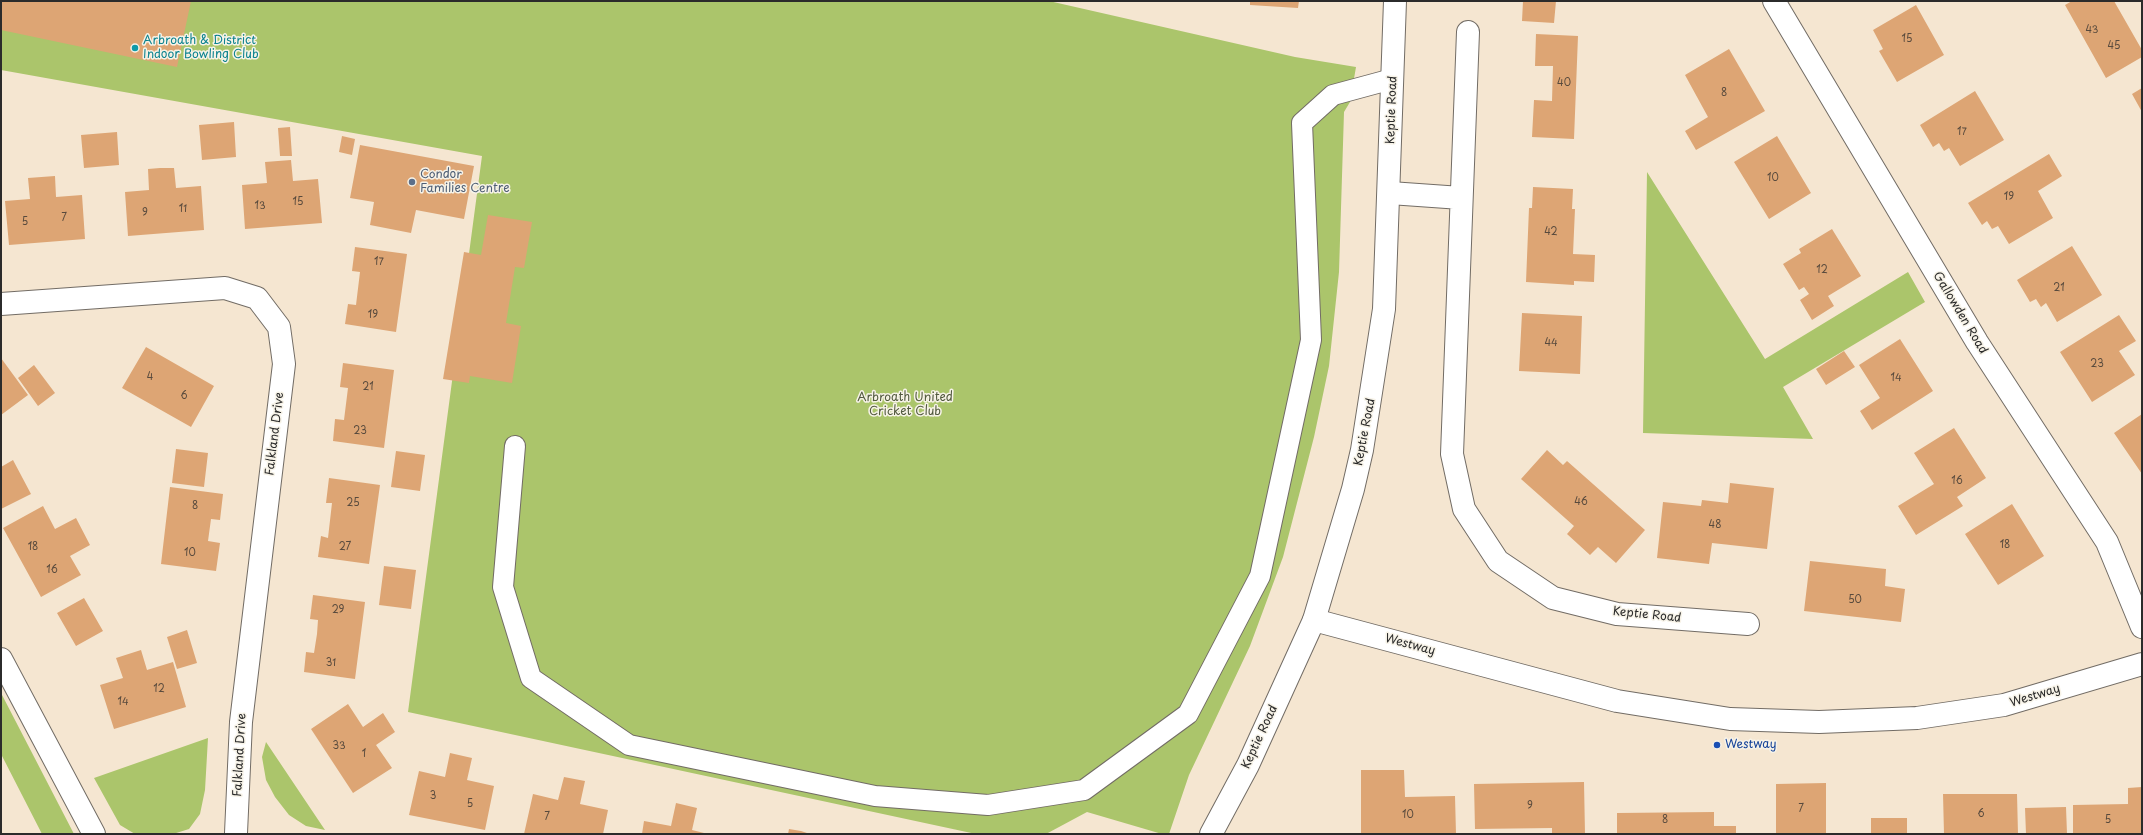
<!DOCTYPE html>
<style>
body{margin:0}
#map{position:relative;width:2143px;height:835px;overflow:hidden;background:#f5e6d1;font-family:"Playpen Sans",sans-serif}
canvas{display:block}
.frame{position:absolute;inset:0;border:2px solid #2b2b2b;pointer-events:none}
</style>
<div id="map">
<canvas width="2143" height="835"></canvas>
<div class="frame"></div>
</div>
<script>
const c = document.querySelector('canvas').getContext('2d');
c.lineJoin = 'round';
function fillPath(path, color) { c.fillStyle = color; c.fill(path, 'evenodd'); }
const toPath = rows => new Path2D(rows.map(r => 'M' + r).join(''));
function trace(path, color, width, dash) { c.strokeStyle = color; c.lineWidth = width; c.lineCap = dash ? 'butt' : 'round'; c.setLineDash(dash || []); c.stroke(path); }
function label(font, color, halo, rows, align = 'center') {
  c.font = font + ' "Playpen Sans",sans-serif'; c.lineWidth = 3; c.setLineDash([]); c.textBaseline = 'middle'; c.strokeStyle = halo; c.fillStyle = color; for (const [text, x, y, turn = 0] of rows) {
    c.save(); c.translate(x, y); c.rotate((+turn || 0) * Math.PI / 180); c.textAlign = isNaN(turn) ? turn : align; if (halo) c.strokeText(text, 0, 0); c.fillText(text, 0, 0); c.restore();
  }
}
fillPath(toPath([
 [1,1,1049,1,1295,57,1356,67,1350,102,1344,112,1339,272,1329,366,1314,437,1283,557,1250,646,1189,775,1169,834,1162,834,1087,812,1046,834,976,834,408,712,482,156,1,70],
 [1647,172,1765,359,1908,272,1925,302,1783,387,1813,439,1643,433],
 [1,693,74,834,42,834,1,754],
 [208,738,205,790,200,814,189,829,173,834,135,834,120,825,94,778],
 [266,742,325,830,306,826,289,815,275,797,266,780,262,757]
]), '#abc56b');
fillPath(toPath([
 [1,1,191,1,177,67,1,30],
 [1250,1,1299,1,1298,8,1250,5],
 [1523,1,1556,1,1554,23,1522,21],
 [2072,1,2114,1,2142,50,2142,57,2106,78,2065,5],
 [1916,5,1944,55,1897,82,1879,51,1883,49,1873,30],
 [1536,34,1578,36,1574,139,1532,137,1534,100,1552,101,1553,66,1535,66],
 [1729,49,1765,111,1696,150,1685,131,1708,117,1685,75],
 [2142,88,2142,112,2132,94],
 [1975,91,2004,140,1960,166,1949,148,1944,151,1939,143,1933,147,1920,125],
 [234,122,236,157,202,160,199,125],
 [290,127,292,156,280,156,278,128],
 [117,132,119,165,84,168,81,135],
 [342,136,355,139,352,155,339,152],
 [1777,136,1811,193,1769,219,1734,162],
 [360,145,474,166,464,219,416,210,411,233,370,225,374,202,350,198],
 [2049,154,2062,176,2038,191,2053,218,2009,244,1998,226,1992,229,1987,221,1982,225,1968,203],
 [291,160,293,181,318,179,322,223,245,229,242,185,267,183,265,162],
 [160,168,174,168,176,188,201,186,204,230,128,236,125,192,149,190,148,169],
 [55,176,56,197,82,195,85,239,9,245,5,201,30,199,28,178],
 [1533,187,1573,189,1572,209,1575,209,1573,254,1595,255,1594,282,1574,281,1574,285,1526,282,1529,208,1532,208],
 [488,215,532,222,524,268,515,267,506,323,521,326,512,383,470,376,469,383,443,379,464,252,481,255],
 [1832,229,1861,276,1828,296,1834,306,1812,320,1800,300,1809,294,1804,287,1799,290,1783,264,1801,253,1799,249],
 [2072,246,2102,295,2057,322,2046,303,2041,307,2036,299,2030,302,2017,280],
 [355,247,407,254,396,332,345,324,348,304,356,305,360,272,352,271],
 [1522,313,1582,316,1580,374,1519,371],
 [2119,315,2136,341,2119,351,2135,375,2092,402,2060,352],
 [1900,339,1933,391,1872,430,1860,411,1880,398,1859,365],
 [146,347,214,386,191,427,122,388],
 [1844,351,1855,367,1826,385,1816,369],
 [1,358,28,395,1,415],
 [343,363,394,370,384,448,333,441,335,419,344,420,348,388,340,387],
 [34,365,55,393,38,406,18,378],
 [2142,414,2142,474,2114,433],
 [1954,428,1986,478,1957,497,1963,506,1916,535,1898,506,1934,484,1914,453],
 [176,449,208,453,204,487,172,483],
 [1547,450,1563,465,1567,461,1645,530,1616,563,1598,547,1590,555,1567,534,1574,526,1521,479],
 [396,451,425,455,420,491,391,487],
 [13,460,31,494,1,509,1,467],
 [329,478,380,485,369,564,318,557,321,536,328,538,332,503,326,503],
 [1730,483,1774,488,1767,549,1712,543,1709,564,1657,558,1663,502,1701,506,1702,500,1728,503],
 [170,487,223,494,220,520,211,519,208,541,220,543,216,571,161,564],
 [2012,504,2044,556,1998,585,1965,534],
 [43,506,55,529,76,518,90,545,70,556,81,575,41,597,3,528],
 [1810,561,1886,569,1885,586,1905,589,1901,622,1804,611],
 [384,566,416,570,411,609,379,605],
 [313,595,365,602,355,679,304,672,306,652,314,653,317,634,318,620,310,619],
 [84,598,103,631,76,646,57,613],
 [187,630,197,663,177,669,167,637],
 [141,650,147,670,173,662,186,707,114,729,100,685,123,678,116,658],
 [348,704,363,727,383,713,395,732,376,745,392,768,353,793,311,729],
 [450,753,472,758,467,780,494,786,485,830,409,815,419,771,445,777],
 [1361,770,1404,770,1405,797,1455,796,1456,834,1361,834],
 [564,777,585,781,580,804,608,810,603,834,524,834,533,794,558,800],
 [1584,782,1585,834,1552,834,1552,828,1475,829,1474,784],
 [1826,783,1826,834,1776,834,1776,784],
 [2142,787,2142,834,2073,834,2073,805,2128,804,2128,788],
 [1943,794,2017,794,2018,834,1944,834],
 [676,803,697,808,692,830,708,834,642,834,644,821,671,826],
 [2066,807,2067,834,2026,834,2025,808],
 [1714,812,1714,826,1736,826,1736,834,1617,834,1617,813],
 [1871,818,1907,818,1907,834,1871,834],
 [789,829,801,831,810,834,788,834]
]), '#dda574');
const service = toPath([
 [515,446,503,587,531,678,629,745,875,796,988,805,1084,790,1188,714,1260,576,1311,340,1302,123,1333,95,1392,79]
]);
const minor = toPath([
 [1468,32,1452,454,1464,509,1498,561,1553,598,1617,614,1748,624],
 [1390,193,1461,198],
 [1,304,225,288,257,298,279,327,284,364,241,722,236,833],
 [1,659,94,834]
]);
const tertiary = toPath([
 [1774,1,1977,342,2107,542,2142,627]
]);
const secondary = toPath([
 [1314,620,1353,489,1362,450,1384,309,1395,1]
]);
const primary = toPath([
 [1211,834,1248,765,1314,620,1617,701,1730,719,1819,722,1917,718,2004,705,2142,664]
]);
trace(service, '#726c65', 22);
trace(minor, '#726c65', 24);
trace(tertiary, '#726c65', 24);
trace(secondary, '#726c65', 24);
trace(primary, '#726c65', 24);
trace(service, '#fff', 20);
trace(minor, '#fff', 22);
trace(tertiary, '#fff', 22);
trace(secondary, '#fff', 22);
trace(primary, '#fff', 22);
for (const [x, y, r, color] of [
 [135,48,4,"#0f9aa8"],
 [412,182,4,"#5c6f8a"],
 [1717,745,4,"#1a4fb4"]
]) { const dot = new Path2D(); dot.arc(x, y, r, 0, 2 * Math.PI); c.fillStyle = color; c.fill(dot); trace(dot, '#f7f3e8', 1.5); }
label('10px', '#584a3d', null, [
 ["43",2092,30],
 ["15",1907,39],
 ["45",2114,46],
 ["40",1564,83],
 ["8",1724,93],
 ["17",1962,132],
 ["10",1773,178],
 ["19",2009,197],
 ["15",298,202],
 ["13",260,206],
 ["11",183,209],
 ["9",145,213],
 ["7",64,218],
 ["5",25,222],
 ["42",1551,232],
 ["17",379,262],
 ["12",1822,270],
 ["21",2059,288],
 ["19",373,315],
 ["44",1551,343],
 ["23",2097,364],
 ["4",150,377],
 ["14",1896,378],
 ["21",368,387],
 ["6",184,396],
 ["23",360,431],
 ["16",1957,481],
 ["46",1581,502],
 ["25",353,503],
 ["8",195,506],
 ["48",1715,525],
 ["18",2005,545],
 ["18",33,547],
 ["27",345,547],
 ["10",190,553],
 ["16",52,570],
 ["50",1855,600],
 ["29",338,610],
 ["31",331,663],
 ["12",159,689],
 ["14",123,702],
 ["33",339,746],
 ["1",364,754],
 ["3",433,796],
 ["5",470,804],
 ["9",1530,806],
 ["7",1801,809],
 ["6",1981,814],
 ["10",1408,815],
 ["7",547,817],
 ["8",1665,820],
 ["5",2108,820]
]);
label('12px', '#0d838f', '#f7f3e8', [
 ["Arbroath & District",143,41],
 ["Indoor Bowling Club",143,55]
], 'left');
label('12px', '#2b2b2b', '#f7f3e8', [
 ["Keptie Road",1392,110,-88],
 ["Gallowden Road",1960,313,59],
 ["Keptie Road",1365,432,-79],
 ["Falkland Drive",275,434,-83],
 ["Keptie Road",1647,615,6],
 ["Westway",1410,645,15],
 ["Westway",2035,696,-17],
 ["Keptie Road",1260,737,-65],
 ["Falkland Drive",240,755,-87]
]);
label('12px', '#4e5e75', '#f7f3e8', [
 ["Condor",420,175],
 ["Families Centre",420,189]
], 'left');
label('12px', '#51593e', '#f7f3e8', [
 ["Arbroath United",905,398],
 ["Cricket Club",905,412]
]);
label('12px', '#164399', '#f7f3e8', [
 ["Westway",1725,745]
], 'left');
</script>
